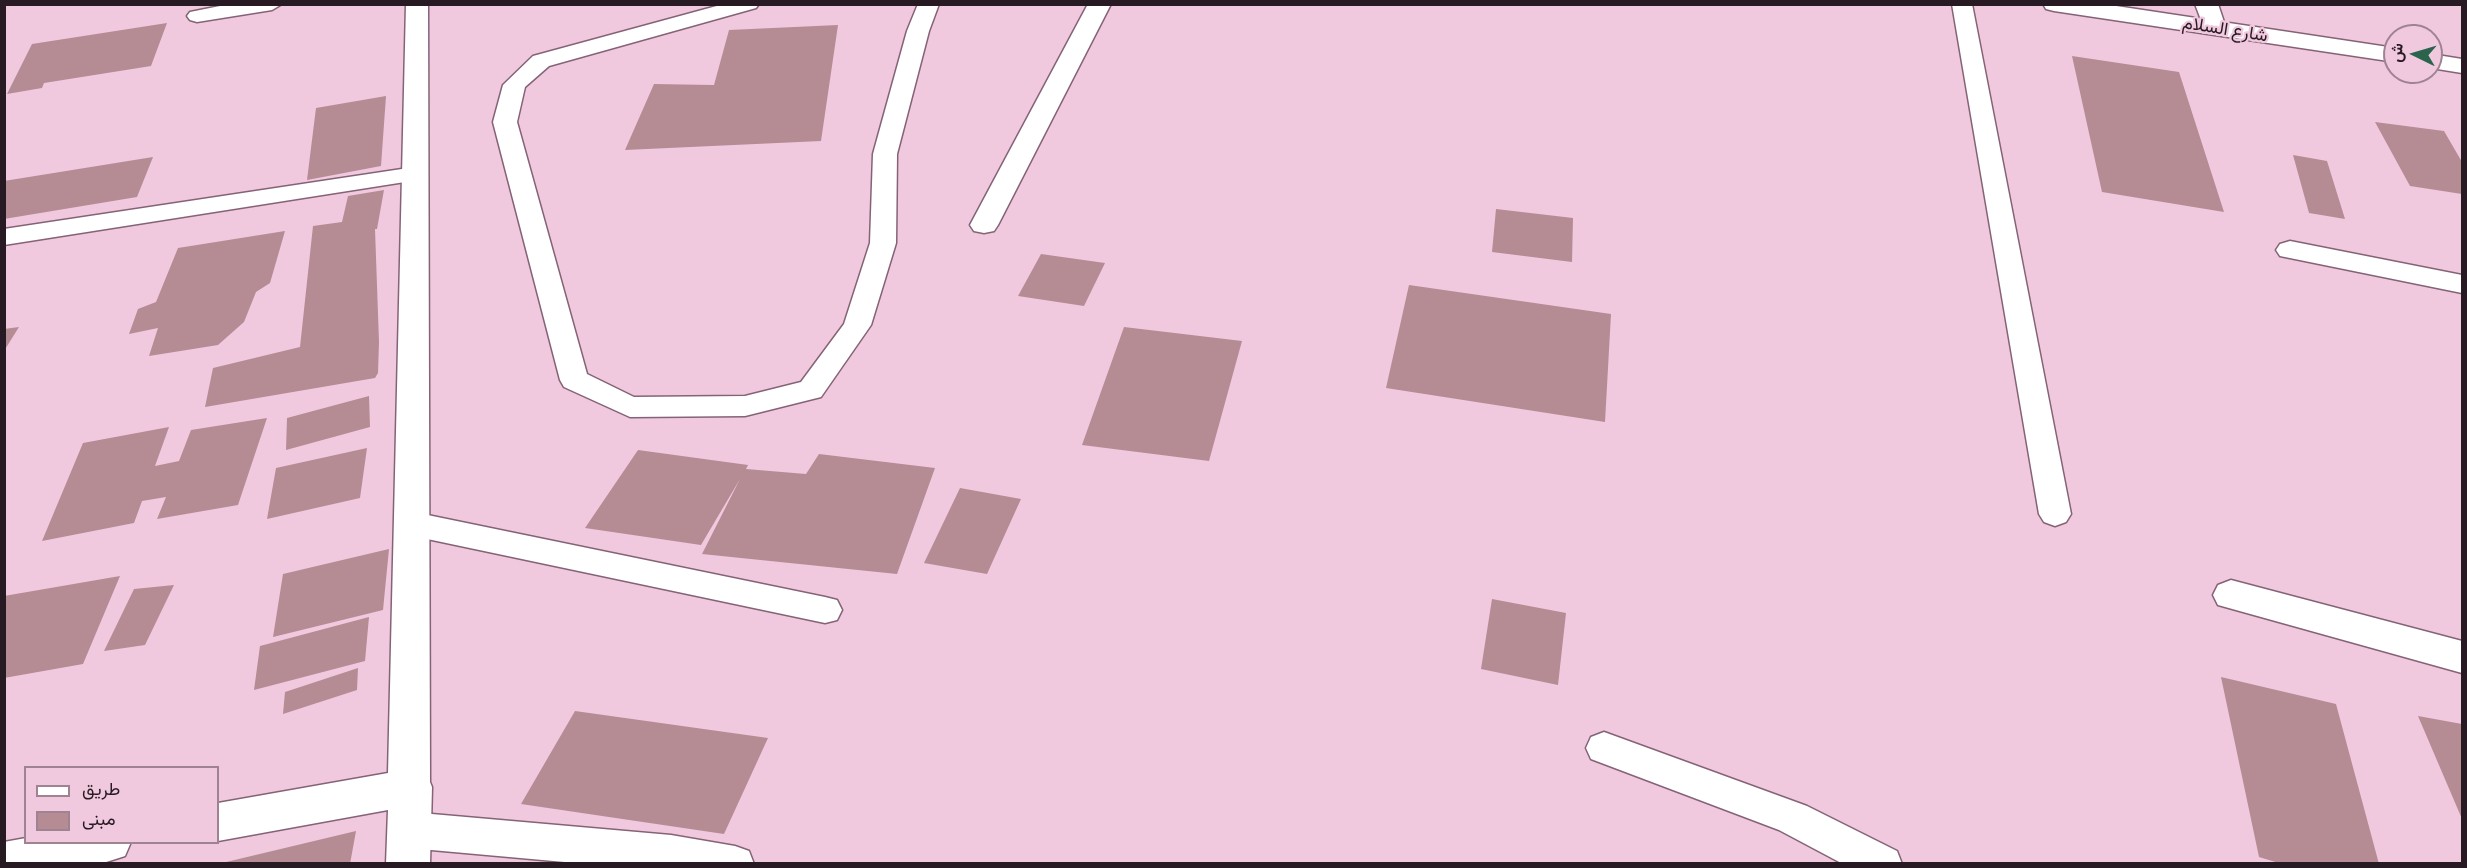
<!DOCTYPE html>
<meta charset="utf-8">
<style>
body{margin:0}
#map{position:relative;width:2467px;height:868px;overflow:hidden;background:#f0c9df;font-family:Signika,Vazirmatn,sans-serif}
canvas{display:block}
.frame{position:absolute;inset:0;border:6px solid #281a22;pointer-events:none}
.legend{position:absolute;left:24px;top:766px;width:195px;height:78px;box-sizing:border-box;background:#f0c9df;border:2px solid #a08393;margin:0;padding:8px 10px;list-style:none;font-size:18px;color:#281a22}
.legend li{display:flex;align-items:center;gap:12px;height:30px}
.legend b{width:30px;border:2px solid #a08393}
.north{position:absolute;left:2383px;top:24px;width:60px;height:60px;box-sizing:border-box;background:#f0c9df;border:2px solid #a08393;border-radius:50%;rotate:275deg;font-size:16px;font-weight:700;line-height:24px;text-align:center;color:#281a22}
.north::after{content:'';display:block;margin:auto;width:21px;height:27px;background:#2b644c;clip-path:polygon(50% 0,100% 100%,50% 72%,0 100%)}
</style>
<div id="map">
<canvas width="2467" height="868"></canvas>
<div class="frame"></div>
<ul class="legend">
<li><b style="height:8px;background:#fff"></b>طريق</li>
<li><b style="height:16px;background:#b58b94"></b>مبنى</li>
</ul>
<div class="north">ش</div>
</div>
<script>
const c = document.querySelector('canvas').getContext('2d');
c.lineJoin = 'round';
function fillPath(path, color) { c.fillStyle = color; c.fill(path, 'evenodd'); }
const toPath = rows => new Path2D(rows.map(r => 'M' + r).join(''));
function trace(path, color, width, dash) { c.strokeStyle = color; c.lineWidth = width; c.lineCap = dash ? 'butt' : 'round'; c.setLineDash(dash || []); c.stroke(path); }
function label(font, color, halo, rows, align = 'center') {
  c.font = font + ' Signika,Vazirmatn,sans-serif'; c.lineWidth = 4.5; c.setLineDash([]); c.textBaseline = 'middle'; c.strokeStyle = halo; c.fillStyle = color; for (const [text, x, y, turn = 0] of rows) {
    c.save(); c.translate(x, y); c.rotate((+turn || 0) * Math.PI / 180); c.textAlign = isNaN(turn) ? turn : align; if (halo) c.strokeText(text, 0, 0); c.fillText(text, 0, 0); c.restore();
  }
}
fillPath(toPath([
 [167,23,151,66,44,83,42,88,7,94,32,44],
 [838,25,821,141,625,150,654,84,714,85,729,30],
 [2072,56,2179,72,2224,212,2102,192],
 [386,96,381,166,307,180,316,108],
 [2375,122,2444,131,2462,162,2462,194,2410,186],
 [2293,155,2327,161,2345,219,2309,213],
 [153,157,137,197,4,219,4,181],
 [384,190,377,229,375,229,379,342,378,373,375,378,205,407,213,368,300,347,313,226,342,222,348,196],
 [1496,209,1573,218,1572,262,1492,252],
 [285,231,270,283,256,292,244,322,218,345,149,356,158,328,129,334,138,309,156,302,178,248],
 [1041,254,1105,263,1084,306,1018,296],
 [1409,285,1611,314,1605,422,1386,388],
 [19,327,4,351,4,329],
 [1124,327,1242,341,1209,461,1082,445],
 [369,396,370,427,286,450,287,418],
 [267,418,238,505,157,519,166,497,142,501,134,523,42,541,83,443,169,427,155,466,179,461,191,430],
 [367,448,360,498,267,519,276,468],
 [638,450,748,465,746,469,806,474,819,454,935,468,897,574,702,554,740,479,701,545,585,528],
 [960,488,1021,499,987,574,924,563],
 [389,549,383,610,273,637,283,574],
 [120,576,83,664,4,678,4,596],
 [174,585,145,645,104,651,134,589],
 [1492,599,1566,613,1558,685,1481,669],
 [369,617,365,661,254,690,260,646],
 [358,668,357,690,283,714,285,692],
 [2221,677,2336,704,2379,864,2282,864,2259,857],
 [575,711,768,738,724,834,521,804],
 [2418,716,2462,724,2462,819],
 [356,831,350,864,222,864,222,863]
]), '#b58b94');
const lane = toPath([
 [230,4,282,4,272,10,197,22,190,20,187,16,190,12,230,4],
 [724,4,759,4,756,8,549,66,525,87,517,122,587,374,634,397,745,396,801,382,844,324,870,243,873,154,907,31,918,4,939,4,929,31,897,154,896,243,871,325,821,397,745,416,630,417,564,387,560,380,493,122,503,85,533,56,724,4],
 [1952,4,1972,4,2071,514,2066,522,2055,526,2044,522,2039,514,1952,4],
 [415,167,424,169,427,174,424,179,4,245,4,229,415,167],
 [413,512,825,597,837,600,842,610,837,620,825,623,413,536,402,533,397,524,402,515,413,512],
 [1604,732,1807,806,1897,851,1902,864,1843,864,1779,830,1591,759,1586,748,1591,737,1604,732],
 [409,812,671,835,735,846,749,851,754,864,587,864,409,848,395,842,390,830,395,818,409,812]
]);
const street = toPath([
 [1088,4,1111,4,998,225,994,231,984,233,974,231,970,225,1088,4],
 [2195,4,2218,4,2226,28,2222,33,2206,33,2195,4],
 [2290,241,2462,275,2462,293,2280,256,2276,250,2280,244,2290,241],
 [2231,580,2462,641,2462,673,2218,605,2213,595,2218,585,2231,580]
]);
const secondary = toPath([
 [406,4,428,4,430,782,432,787,430,864,386,864,388,810,218,841,218,803,388,773,406,4],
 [2043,4,2103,4,2395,48,2395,62,2054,11,2046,9,2043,4],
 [2431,54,2462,59,2462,73,2431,68,2431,54],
 [26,838,26,842,131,842,125,856,100,864,4,864,4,842,26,838]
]);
trace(lane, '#856377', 3);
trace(street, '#856377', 3);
trace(secondary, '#856377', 3);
fillPath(lane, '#fff');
fillPath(street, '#fff');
fillPath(secondary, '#fff');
label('18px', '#281a22', '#f0c9df', [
 ["شارع السلام",2225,30,9]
]);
</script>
